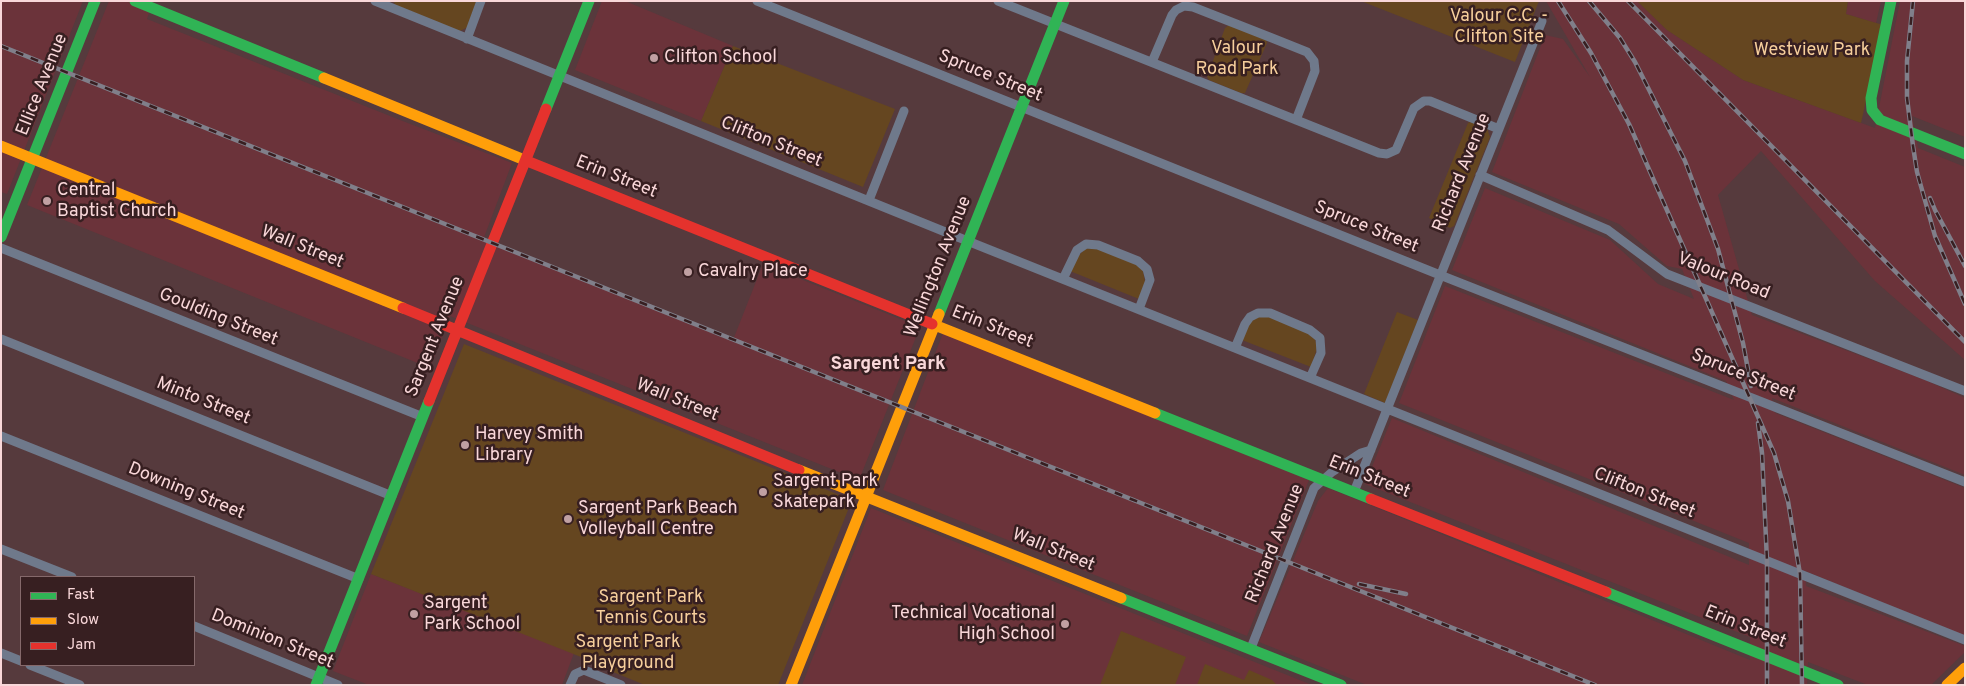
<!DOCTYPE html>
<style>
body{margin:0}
#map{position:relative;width:1966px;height:686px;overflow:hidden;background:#563a3d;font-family:Overpass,sans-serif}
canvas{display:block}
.frame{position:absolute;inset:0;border:2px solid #f9d7d9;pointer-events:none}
.legend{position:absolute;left:20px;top:576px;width:175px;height:90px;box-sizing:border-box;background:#371f21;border:1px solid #85696b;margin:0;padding:6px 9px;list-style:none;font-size:15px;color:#f9d7d9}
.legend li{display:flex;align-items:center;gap:10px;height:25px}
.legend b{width:25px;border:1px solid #85696b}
</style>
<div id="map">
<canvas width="1966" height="686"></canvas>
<div class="frame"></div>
<ul class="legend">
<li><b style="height:6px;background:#30b455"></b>Fast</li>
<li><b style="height:6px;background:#ff9f0a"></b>Slow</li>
<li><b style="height:6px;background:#e5322d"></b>Jam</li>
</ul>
</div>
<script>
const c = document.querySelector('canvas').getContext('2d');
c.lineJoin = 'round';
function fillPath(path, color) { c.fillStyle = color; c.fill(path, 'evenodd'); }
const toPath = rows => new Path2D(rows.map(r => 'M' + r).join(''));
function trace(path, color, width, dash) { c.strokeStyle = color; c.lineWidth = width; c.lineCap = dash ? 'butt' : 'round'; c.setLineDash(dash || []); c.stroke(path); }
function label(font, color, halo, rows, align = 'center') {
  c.font = font + ' Overpass,sans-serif'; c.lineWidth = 5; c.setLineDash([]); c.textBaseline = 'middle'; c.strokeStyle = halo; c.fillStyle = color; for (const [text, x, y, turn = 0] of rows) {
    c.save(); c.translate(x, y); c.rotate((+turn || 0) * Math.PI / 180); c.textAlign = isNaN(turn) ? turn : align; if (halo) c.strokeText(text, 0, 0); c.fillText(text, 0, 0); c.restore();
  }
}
fillPath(toPath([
 [1,1,83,1,7,194,1,192],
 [109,1,153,1,147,19,400,120,512,163,483,240,733,340,763,264,920,327,859,480,450,316,430,368,27,205],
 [602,1,625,1,733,46,701,121,575,70],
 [1546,1,1637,1,1667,30,1743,80,1875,128,1900,1,1965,1,1965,137,1912,116,1918,148,1965,167,1965,360,1875,281,1761,151,1718,195,1752,315,1925,380,1965,398,1965,475,1772,398,1775,413,1965,488,1965,636,1805,571,1806,586,1965,646,1965,652,1931,685,1868,685,1808,662,1807,685,1367,685,1259,642,1318,501,1328,488,1750,660,1750,637,1365,484,1392,418,1749,565,1749,543,1399,403,1445,286,1734,400,1726,381,1452,270,1485,188,1610,240,1658,284,1694,299,1682,269,1667,266,1619,224,1492,172,1545,35,1563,39,1590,77],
 [1848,1,1881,1,1876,23,1846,14],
 [943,333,1309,480,1247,636,883,490],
 [871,508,1312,685,802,685],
 [371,574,574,653,562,685,369,685,333,671]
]), '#6b333a');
fillPath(toPath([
 [394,1,476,1,477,3,468,27,458,32,395,6],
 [1361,1,1539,1,1515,62],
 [1637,1,1848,1,1846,14,1883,25,1861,123,1743,80,1667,30],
 [1229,25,1266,39,1267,43,1245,93,1241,93,1209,80,1207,77,1225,28],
 [733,46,895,109,863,187,701,121],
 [1470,122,1487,128,1490,137,1454,226,1450,228,1429,218,1468,123],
 [1095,247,1137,265,1143,271,1145,282,1139,299,1070,271,1075,259,1085,249],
 [1397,312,1418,320,1385,403,1364,394],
 [1259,317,1269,317,1308,333,1315,339,1317,348,1311,367,1242,340,1251,321],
 [464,344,852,500,778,685,645,685,581,659,581,657,371,574],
 [1121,631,1186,657,1175,685,1100,685],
 [1205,664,1244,680,1249,670,1272,680,1277,685,1197,685]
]), '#654620');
trace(toPath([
 [375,1,975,244,1965,640],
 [757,1,1440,275,1965,482],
 [998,1,1379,153,1387,154,1396,150,1414,108,1424,101,1430,101,1499,129],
 [467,39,481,1],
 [1152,62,1172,15,1176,10,1184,6,1193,7,1272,38,1307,52,1314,61,1315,71,1296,120],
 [1480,175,1608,230,1667,274,1965,391],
 [869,200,904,111],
 [1,248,423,417],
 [1063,279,1077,250,1086,244,1098,245,1138,261,1147,269,1150,280,1139,309],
 [1,339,392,496],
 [1235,348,1245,324,1250,317,1258,313,1270,313,1310,330,1320,338,1321,353,1310,378],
 [1,436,359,579],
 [1354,492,1542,21],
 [1,549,72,577],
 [194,626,338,685],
 [1251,648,1314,488,1332,472,1361,453,1371,450],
 [1,653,21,661],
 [30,665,80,685],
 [570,685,575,674,584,670,621,685]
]), '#6f798b', 9);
trace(toPath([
 [135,1,324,78],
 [1891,1,1871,98,1872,110,1880,120,1965,154],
 [546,109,589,1],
 [1,237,95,1],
 [939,314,1064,1],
 [1155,413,1371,499],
 [1606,592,1838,685],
 [1121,598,1341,685],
 [316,685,429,401]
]), '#30b455', 11);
trace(toPath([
 [324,78,527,161],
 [1,146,403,308],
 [932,324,1155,413],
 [799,470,1121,598],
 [791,685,939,314],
 [1947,685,1965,668]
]), '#ff9f0a', 11);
trace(toPath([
 [527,161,932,324],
 [403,308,799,470],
 [429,401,546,109],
 [1371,499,1606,592]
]), '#e5322d', 11);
const rail = toPath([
 [1558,1,1591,53,1629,124,1774,453,1788,501,1800,574,1802,685],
 [1589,1,1620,38,1635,62,1685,161,1718,249,1743,343,1751,386],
 [1628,1,1965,342],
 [1913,1,1907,61,1907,98,1913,146,1917,172,1935,236,1965,304],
 [1,46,1595,685],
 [1930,198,1935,210,1965,266],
 [1758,423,1762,453,1767,561,1767,685],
 [1359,584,1406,594]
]);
trace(rail, '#807f8a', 4.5);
trace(rail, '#371f21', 2.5, [8]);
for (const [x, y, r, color] of [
 [654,58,5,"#c0a0a2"],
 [47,201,5,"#c0a0a2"],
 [688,272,5,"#c0a0a2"],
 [465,445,5,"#c0a0a2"],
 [763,492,5,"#c0a0a2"],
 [568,519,5,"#c0a0a2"],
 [414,614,5,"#c0a0a2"],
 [1065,624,5,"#c0a0a2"]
]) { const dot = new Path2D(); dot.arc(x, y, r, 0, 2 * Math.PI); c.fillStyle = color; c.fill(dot); trace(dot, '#371f21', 2); }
label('18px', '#f7cf9c', '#371f21', [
 ["Valour C.C. -",1499,17],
 ["Clifton Site",1499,38],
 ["Valour",1237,49],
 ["Road Park",1237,70],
 ["Westview Park",1812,51],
 ["Sargent Park",651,598],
 ["Tennis Courts",651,619],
 ["Sargent Park",628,643],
 ["Playground",628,664]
]);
label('18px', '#f9d7d9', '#371f21', [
 ["Clifton School",664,58],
 ["Central",57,191],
 ["Baptist Church",57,212],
 ["Cavalry Place",698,272],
 ["Harvey Smith",475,435],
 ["Library",475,456],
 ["Sargent Park",773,482],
 ["Skatepark",773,503],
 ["Sargent Park Beach",578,509],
 ["Volleyball Centre",578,530],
 ["Sargent",424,604],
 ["Park School",424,625],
 ["Technical Vocational",1055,614,"right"],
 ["High School",1055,635,"right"]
], 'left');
label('18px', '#f9d7d9', '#371f21', [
 ["Spruce Street",990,77,22],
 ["Ellice Avenue",43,85,-68],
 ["Clifton Street",771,143,22],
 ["Richard Avenue",1463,173,-68],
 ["Erin Street",616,178,22],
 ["Spruce Street",1366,228,22],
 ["Wall Street",302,248,22],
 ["Wellington Avenue",939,267,-68],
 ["Valour Road",1723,277,22],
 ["Goulding Street",218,318,22],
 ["Erin Street",992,328,22],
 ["Sargent Avenue",436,337,-68],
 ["Spruce Street",1743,376,22],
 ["Wall Street",677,401,22],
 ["Minto Street",203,402,22],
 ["Erin Street",1369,478,22],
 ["Downing Street",186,492,22],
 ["Clifton Street",1644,494,22],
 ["Richard Avenue",1276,544,-68],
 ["Wall Street",1053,551,22],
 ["Erin Street",1745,628,22],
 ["Dominion Street",272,640,22]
]);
label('bold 19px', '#f9d7d9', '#371f21', [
 ["Sargent Park",888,365]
]);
</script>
